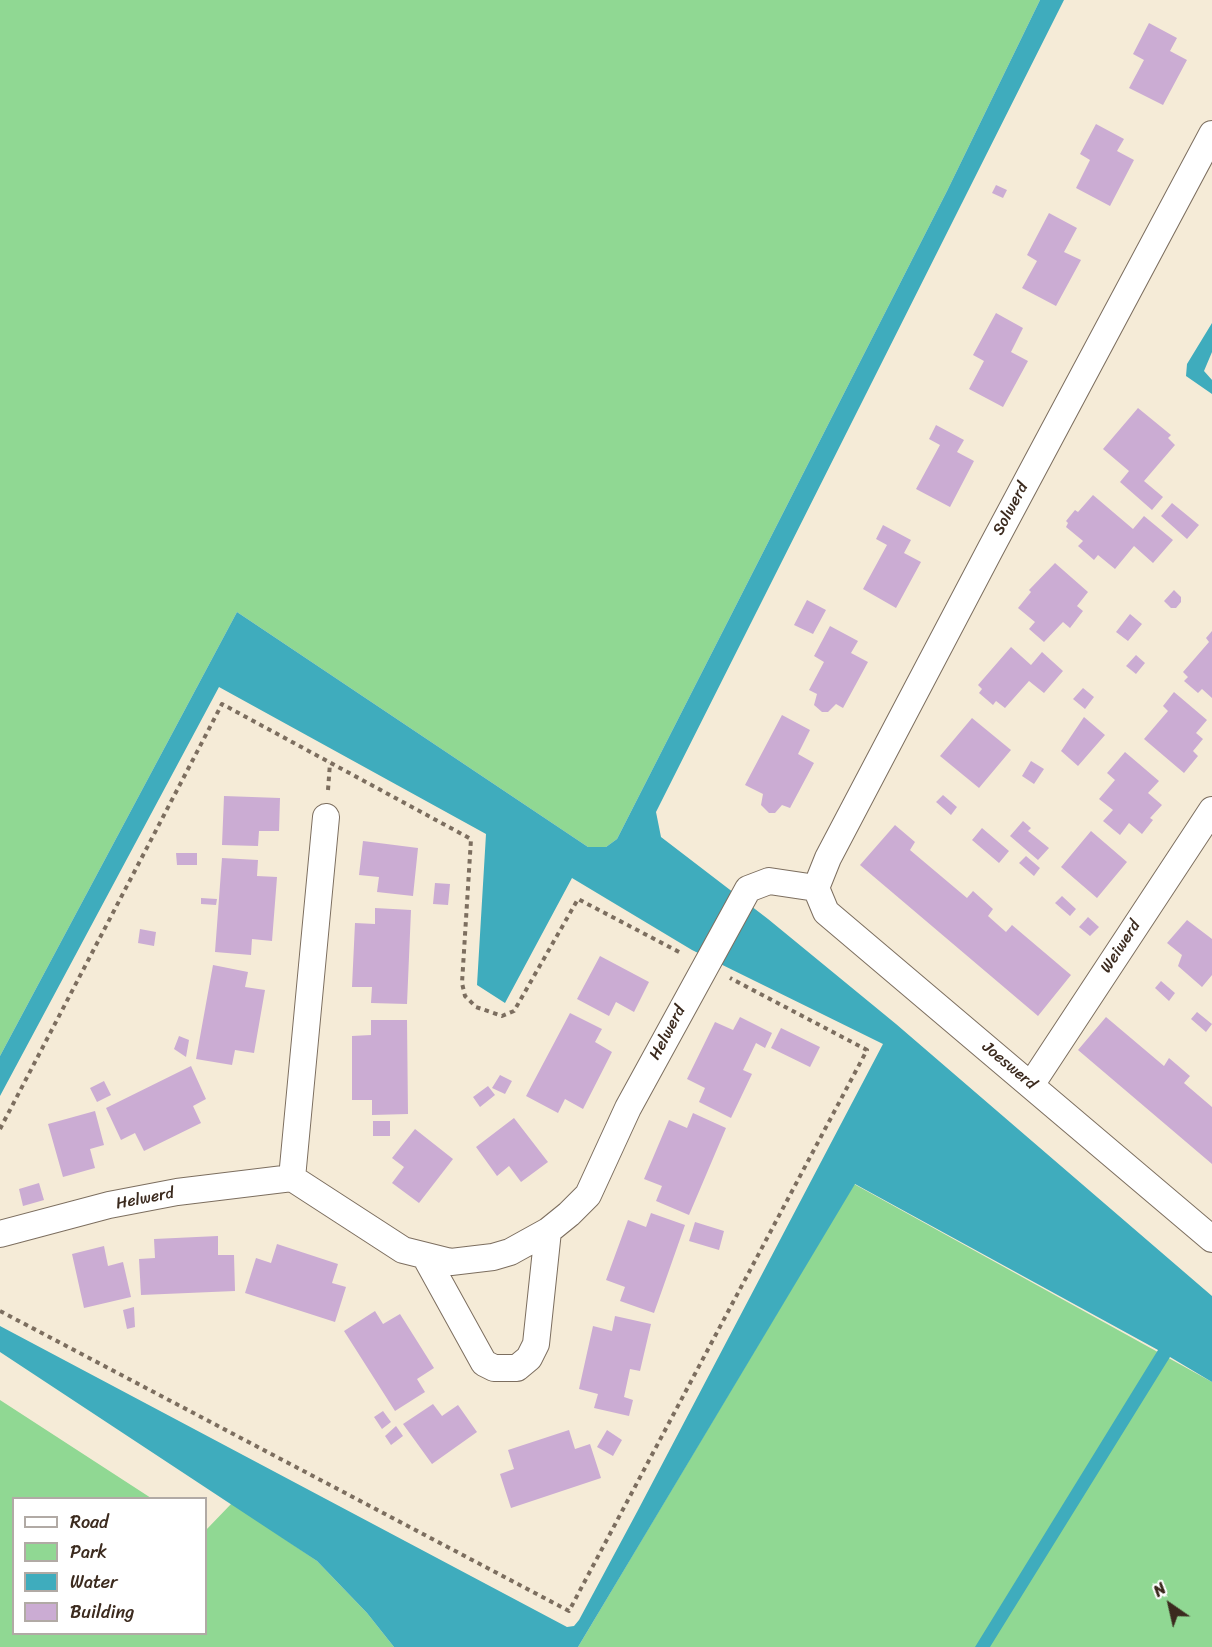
<!DOCTYPE html>
<style>
body{margin:0}
#map{position:relative;width:1212px;height:1647px;overflow:hidden;background:#f5ebd7;font-family:Sriracha,sans-serif}
canvas{display:block}
.legend{position:absolute;left:12px;top:1497px;width:195px;height:138px;box-sizing:border-box;background:#fff;border:2px solid #b1aaa5;margin:0;padding:8px 10px;list-style:none;font-size:18px;color:#3b2a1e}
.legend li{display:flex;align-items:center;gap:12px;height:30px}
.legend b{width:30px;border:2px solid #b1aaa5}
.north{position:absolute;left:1140px;top:1575px;width:60px;height:60px;-webkit-text-stroke:4px #fff;paint-order:stroke;rotate:326deg;font-size:16px;font-weight:700;line-height:24px;text-align:center;color:#3b2a1e}
.north::after{content:'';display:block;margin:auto;width:21px;height:27px;background:#3b2a1e;clip-path:polygon(50% 0,100% 100%,50% 72%,0 100%)}
</style>
<div id="map">
<canvas width="1212" height="1647"></canvas>
<ul class="legend">
<li><b style="height:8px;background:#fff"></b>Road</li>
<li><b style="height:16px;background:#90d893"></b>Park</li>
<li><b style="height:16px;background:#3facbd"></b>Water</li>
<li><b style="height:16px;background:#cbacd3"></b>Building</li>
</ul>
<div class="north">N</div>
</div>
<script>
const c = document.querySelector('canvas').getContext('2d');
c.lineJoin = 'round';
function fillPath(path, color) { c.fillStyle = color; c.fill(path, 'evenodd'); }
const toPath = rows => new Path2D(rows.map(r => 'M' + r).join(''));
function trace(path, color, width, dash) { c.strokeStyle = color; c.lineWidth = width; c.lineCap = dash ? 'butt' : 'round'; c.setLineDash(dash || []); c.stroke(path); }
function label(font, color, halo, rows, align = 'center') {
  c.font = font + ' Sriracha,sans-serif'; c.lineWidth = 6; c.setLineDash([]); c.textBaseline = 'middle'; c.strokeStyle = halo; c.fillStyle = color; for (const [text, x, y, turn = 0] of rows) {
    c.save(); c.translate(x, y); c.rotate((+turn || 0) * Math.PI / 180); c.textAlign = isNaN(turn) ? turn : align; if (halo) c.strokeText(text, 0, 0); c.fillText(text, 0, 0); c.restore();
  }
}
fillPath(toPath([
 [0,0,1040,0,947,191,617,839,606,847,588,847,237,612,0,1056],
 [854,1184,1212,1382,1212,1647,578,1647],
 [0,1400,151,1498,14,1498,14,1634,206,1634,206,1530,232,1503,317,1561,367,1613,394,1647,0,1647]
]), '#90d893');
fillPath(toPath([
 [1040,0,1064,0,656,812,661,837,768,919,896,1024,1212,1296,1212,1382,1170,1357,990,1647,975,1647,1158,1350,855,1184,578,1647,394,1647,367,1613,317,1561,0,1352,0,1326,567,1627,574,1626,579,1620,637,1512,883,1044,692,950,572,878,505,1003,477,985,486,834,219,687,0,1096,0,1056,237,612,588,847,606,847,617,839,947,191],
 [1212,323,1212,352,1204,371,1212,380,1212,394,1186,376,1187,364]
]), '#3facbd');
fillPath(toPath([
 [1149,23,1177,38,1170,51,1187,60,1163,105,1129,88,1144,60,1133,54],
 [1096,124,1124,139,1117,151,1134,160,1110,206,1076,188,1090,160,1080,154],
 [996,185,1007,190,1003,198,992,193],
 [1049,213,1077,228,1064,252,1081,260,1056,306,1022,288,1037,261,1027,255],
 [996,313,1023,328,1011,352,1028,361,1003,407,969,389,984,361,973,355],
 [1138,408,1171,435,1168,438,1175,445,1144,481,1163,497,1152,510,1120,482,1129,471,1103,449],
 [936,425,964,440,957,452,974,461,950,507,916,489,940,445,929,439],
 [1093,495,1133,529,1144,516,1173,540,1153,563,1134,546,1115,569,1098,555,1094,560,1078,546,1083,541,1066,527,1068,523,1066,521,1075,510,1078,512],
 [1172,503,1199,525,1187,539,1161,516],
 [883,525,911,540,904,553,921,562,896,608,863,589,887,545,876,539],
 [1055,563,1088,592,1077,606,1083,611,1070,628,1063,622,1044,642,1029,629,1035,622,1018,608,1031,592,1029,590],
 [1174,590,1181,597,1181,602,1176,608,1171,608,1164,601],
 [807,600,826,610,813,634,794,625],
 [1130,614,1142,624,1128,641,1116,632],
 [830,626,858,641,851,653,868,662,843,708,836,704,828,712,822,712,814,705,817,694,809,690,824,662,814,656],
 [1212,631,1212,698,1202,689,1198,693,1184,681,1188,677,1183,672,1209,642,1206,638],
 [1011,647,1031,665,1042,652,1063,671,1044,693,1029,681,1005,708,996,701,993,705,979,693,982,689,978,685],
 [1136,655,1145,663,1136,674,1126,666],
 [1083,688,1094,697,1085,709,1073,699],
 [1174,692,1207,720,1196,733,1203,739,1193,751,1198,756,1184,773,1144,739,1168,711,1163,706],
 [782,715,810,730,798,754,814,763,790,808,782,805,775,813,769,813,761,805,763,794,745,785],
 [1084,717,1105,735,1078,766,1061,751],
 [972,718,1011,750,979,788,940,756],
 [1125,752,1159,781,1148,793,1162,805,1150,818,1153,820,1142,834,1129,823,1120,835,1103,821,1113,810,1099,799,1115,780,1107,773],
 [1031,761,1044,769,1034,784,1022,776],
 [943,795,957,807,951,815,936,802],
 [224,796,280,798,279,831,259,831,258,846,222,845],
 [1023,821,1031,828,1028,831,1049,848,1038,860,1010,836],
 [895,825,915,842,910,850,967,898,973,891,993,909,988,916,1006,932,1012,925,1071,975,1038,1016,860,865],
 [982,828,1009,851,999,863,972,840],
 [1091,831,1127,862,1097,898,1061,867],
 [363,841,418,848,413,896,377,892,379,877,359,875],
 [176,853,197,853,197,865,177,865],
 [1026,856,1040,868,1034,876,1019,863],
 [222,858,258,860,257,876,277,877,272,941,252,939,251,955,215,952],
 [435,883,450,884,448,905,433,904],
 [1062,896,1076,909,1070,916,1055,903],
 [201,898,217,899,216,905,201,904],
 [375,908,411,910,407,1004,371,1003,372,987,352,987,355,923,375,924],
 [1088,917,1099,927,1090,936,1079,927],
 [1187,920,1212,939,1212,975,1202,987,1178,966,1182,955,1167,943],
 [140,929,156,932,154,946,138,943],
 [600,956,649,982,634,1012,616,1002,609,1016,577,999],
 [213,965,248,972,245,987,265,990,254,1053,235,1050,232,1065,196,1059],
 [1161,981,1175,993,1169,1001,1155,988],
 [1197,1012,1212,1024,1206,1032,1191,1019],
 [570,1013,602,1029,595,1042,612,1052,583,1109,565,1099,558,1113,526,1096],
 [740,1017,772,1033,765,1048,756,1043,743,1070,752,1074,731,1118,699,1102,705,1088,687,1079,715,1022,733,1030],
 [1106,1017,1164,1066,1169,1058,1190,1076,1184,1083,1212,1107,1212,1164,1078,1050],
 [371,1020,407,1020,408,1114,372,1115,372,1100,352,1100,352,1036,371,1035],
 [781,1028,820,1047,810,1067,771,1048],
 [179,1036,189,1040,186,1057,174,1049],
 [191,1066,206,1099,193,1106,201,1123,144,1151,135,1133,121,1140,106,1108],
 [500,1075,512,1081,505,1094,492,1088],
 [104,1081,111,1095,97,1102,90,1088],
 [488,1086,495,1095,480,1107,473,1097],
 [95,1111,104,1145,90,1149,95,1168,63,1177,48,1124],
 [693,1113,726,1128,689,1215,656,1201,662,1186,644,1179,669,1120,687,1128],
 [514,1118,548,1162,521,1182,509,1166,497,1176,476,1147],
 [373,1121,390,1121,390,1136,373,1136],
 [415,1129,453,1159,419,1203,392,1183,404,1167,392,1158],
 [39,1183,44,1200,23,1206,19,1189],
 [651,1213,685,1225,654,1313,620,1301,625,1287,606,1280,628,1220,646,1227],
 [695,1222,724,1231,719,1250,689,1241],
 [218,1236,218,1255,234,1255,235,1291,141,1295,139,1259,155,1258,154,1239],
 [277,1244,338,1264,332,1283,346,1287,335,1322,245,1293,256,1258,271,1263],
 [104,1246,108,1266,123,1262,131,1297,84,1308,72,1254],
 [134,1307,135,1327,127,1329,123,1310],
 [375,1311,383,1324,400,1314,434,1368,417,1379,425,1392,395,1411,344,1331],
 [615,1316,651,1324,640,1371,630,1369,624,1397,633,1400,629,1416,594,1408,598,1394,579,1389,593,1326,612,1331],
 [433,1404,442,1416,458,1405,477,1432,432,1464,403,1424],
 [383,1411,391,1422,382,1429,374,1417],
 [396,1426,403,1436,391,1445,385,1436],
 [569,1430,575,1449,590,1444,601,1478,511,1508,500,1474,514,1469,508,1450],
 [607,1430,622,1440,613,1456,597,1447]
]), '#cbacd3');
const street = toPath([
 [326,817,292,1178,403,1250,451,1262,493,1257,510,1252,548,1231,569,1214,588,1195,628,1108,748,889,769,881,816,888],
 [816,888,828,858,991,548,1212,134],
 [816,888,826,912,1212,1239],
 [1031,1085,1212,810],
 [0,1234,109,1205,177,1192,292,1178],
 [426,1258,484,1363,494,1368,517,1368,529,1358,536,1344,548,1231]
]);
trace(street, '#7c6e5f', 28);
trace(toPath([
 [328,790,330,763],
 [0,1129,222,704,471,839,462,983,465,996,476,1007,502,1016,514,1011,578,899,681,953],
 [0,1311,569,1611,867,1050,730,978]
]), '#7c6e5f', 4, [4.5, 4.5]);
trace(street, '#fff', 26);
label('16px', '#3b2a1e', '#fff', [
 ["Solwerd",1011,509,-62],
 ["Weiwerd",1121,947,-57],
 ["Helwerd",668,1033,-62],
 ["Joeswerd",1009,1066,40],
 ["Helwerd",145,1199,-11]
]);
</script>
